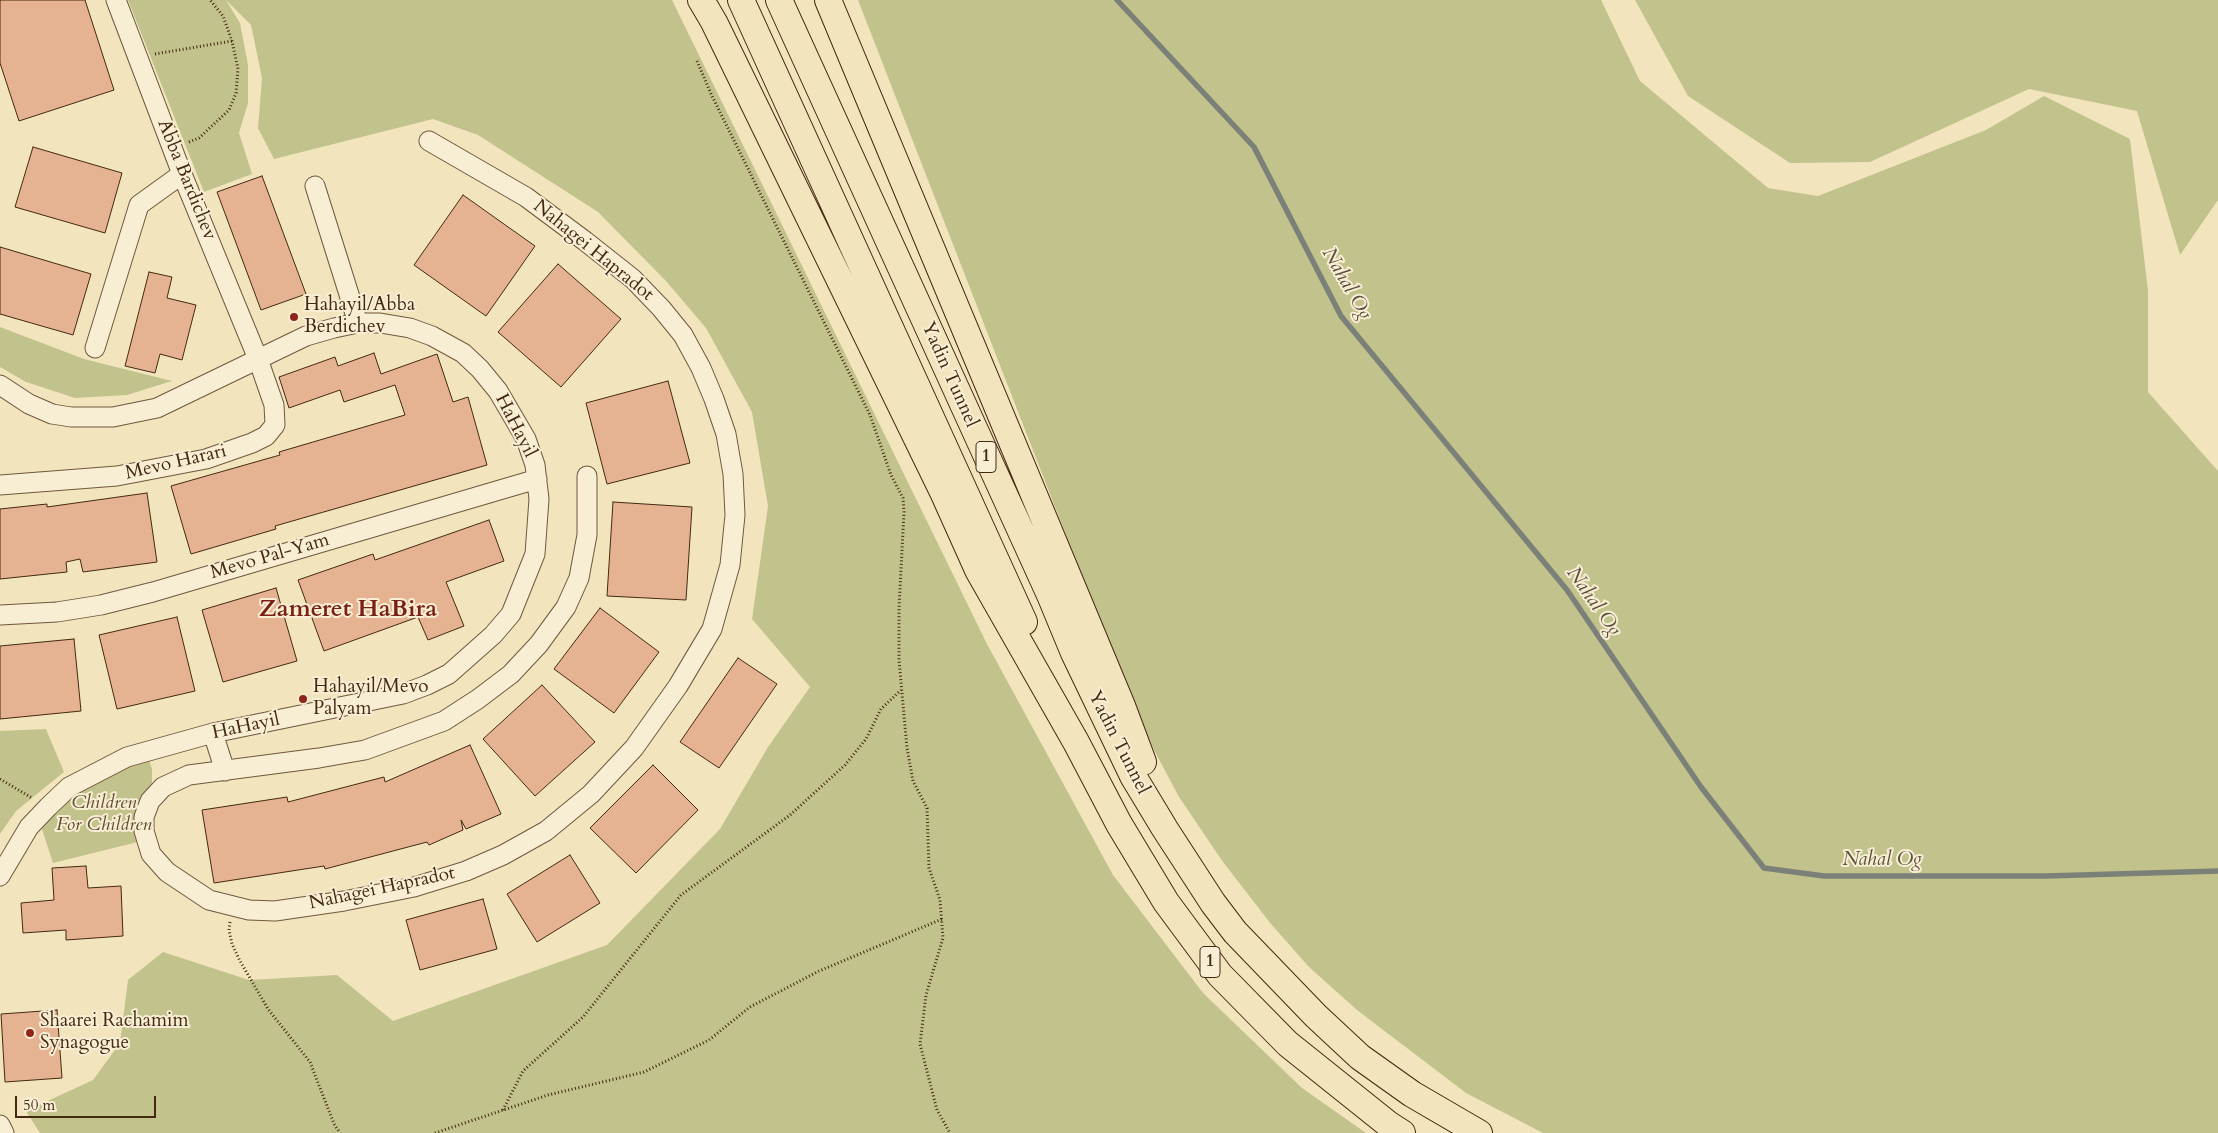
<!DOCTYPE html>
<style>
body{margin:0}
#map{position:relative;width:2218px;height:1133px;overflow:hidden;background:#f2e5bd;font-family:Cardo,serif}
canvas{display:block}
.scale{position:absolute;left:15px;top:1096px;width:141px;height:22px;box-sizing:border-box;border:2px solid #442812;border-top:0;padding-left:6px;font-size:15px;line-height:18px;white-space:nowrap;color:#442812;-webkit-text-stroke:4px #f7eed4;paint-order:stroke}
</style>
<div id="map">
<canvas width="2218" height="1133"></canvas>
<div class="scale">50 m</div>
</div>
<script>
const c = document.querySelector('canvas').getContext('2d');
c.lineJoin = 'round';
function fillPath(path, color) { c.fillStyle = color; c.fill(path, 'evenodd'); }
const toPath = rows => new Path2D(rows.map(r => 'M' + r).join(''));
function trace(path, color, width, dash) { c.strokeStyle = color; c.lineWidth = width; c.lineCap = dash ? 'butt' : 'round'; c.setLineDash(dash || []); c.stroke(path); }
function label(font, color, halo, rows, align = 'center') {
  c.font = font + ' Cardo,serif'; c.lineWidth = 4; c.setLineDash([]); c.textBaseline = 'middle'; c.strokeStyle = halo; c.fillStyle = color; for (const [text, x, y, turn = 0] of rows) {
    c.save(); c.translate(x, y); c.rotate((+turn || 0) * Math.PI / 180); c.textAlign = isNaN(turn) ? turn : align; if (halo) c.strokeText(text, 0, 0); c.fillText(text, 0, 0); c.restore();
  }
}
fillPath(toPath([
 [128,0,226,0,240,23,248,65,248,103,239,133,252,174,204,192],
 [226,0,672,0,987,644,1113,875,1203,993,1302,1088,1366,1133,40,1133,26,1111,93,1080,120,1043,128,980,163,952,249,980,337,975,393,1021,607,945,720,829,768,747,810,687,752,619,768,506,752,412,706,328,666,281,598,212,478,135,433,119,274,159,258,128,262,78,251,25],
 [858,0,1601,0,1640,81,1768,188,1818,196,1986,130,2044,96,2130,139,2148,291,2148,392,2218,471,2218,1133,1543,1133,1466,1093,1357,1010,1309,967,1271,924,1223,862,1179,797,1153,748,1120,674],
 [1635,0,2218,0,2218,200,2180,255,2137,111,2029,89,1870,162,1790,163,1688,96],
 [0,327,84,359,172,381,127,395,75,398,26,382,0,367],
 [46,729,64,772,16,811,0,834,0,731],
 [148,757,152,769,152,789,142,841,53,863,41,826,81,788]
]), '#c2c28c');
trace(toPath([
 [1117,0,1254,147,1341,316,1567,590,1701,787,1764,868,1824,876,2046,876,2218,871]
]), '#7b8178', 5.5);
const building = toPath([
 [0,0,85,0,114,90,19,121,0,63,0,0],
 [33,147,122,173,105,233,15,207,33,147],
 [262,176,306,294,261,310,217,192,262,176],
 [463,195,535,246,486,316,414,265,463,195],
 [0,247,91,274,73,335,0,314,0,247],
 [558,264,621,319,561,387,498,332,558,264],
 [149,272,172,277,167,298,196,305,182,360,160,354,155,373,125,366,149,272],
 [374,353,381,374,437,354,453,402,468,397,487,465,275,526,276,529,191,554,171,486,280,455,279,452,405,415,395,385,344,402,340,390,289,408,279,377,335,357,338,366,374,353],
 [668,381,690,463,607,484,586,403,668,381],
 [147,493,157,562,83,572,80,559,66,562,67,572,0,579,0,509,47,504,47,507,147,493],
 [613,502,692,507,686,600,607,596,613,502],
 [489,520,504,561,446,582,464,626,428,640,418,617,324,651,298,580,373,554,375,560,489,520],
 [276,588,297,661,223,682,202,610,276,588],
 [600,608,659,652,614,713,554,669,600,608],
 [177,617,195,691,117,709,99,635,177,617],
 [74,639,81,711,0,719,0,646,74,639],
 [738,658,777,684,719,768,680,742,738,658],
 [542,685,595,742,535,796,483,739,542,685],
 [470,745,501,814,466,829,461,820,463,830,429,845,427,842,325,869,324,866,214,883,202,810,287,797,288,802,384,777,385,782,470,745],
 [653,765,698,810,636,873,590,828,653,765],
 [570,855,600,903,537,942,507,894,570,855],
 [86,866,88,888,121,886,123,936,66,940,66,930,23,933,21,903,54,900,52,868,86,866],
 [483,899,497,949,420,970,406,920,483,899],
 [57,1010,62,1078,5,1082,1,1014,57,1010]
]);
fillPath(building, '#e5b391');
trace(building, '#442812', 1);
const minor = toPath([
 [429,141,526,197,585,241,633,279,661,308,683,335,701,368,714,399,726,434,733,474,735,515,730,565,712,629,678,686,634,748,591,794,546,831,503,855,466,871,414,887,344,901,275,911,249,910,209,900,167,872,151,854,144,831,144,817,150,801,163,787,189,775,319,758,365,750,444,721,478,699,511,674,539,644,566,607,579,578,587,535,587,476],
 [315,186,358,323],
 [95,348,139,205,182,174],
 [0,385,29,404,52,414,71,417,113,417,157,408,306,336,334,328,358,323,380,323,410,328,432,336,463,353,480,369,498,391,526,439,535,465,539,499,535,554,511,614,493,635,449,674,427,685,403,694,213,733,127,757,69,787,48,807,29,827,0,876],
 [0,485,117,476,206,459,252,443,266,436,275,425,274,405,258,359,182,174,116,0],
 [0,615,57,612,101,605,153,592,537,479],
 [213,733,225,771],
 [0,1125,4,1133]
]);
const highway = toPath([
 [701,0,714,22,943,492,978,570,1076,742,1119,824,1166,902,1220,975,1288,1044,1388,1124,1402,1133],
 [741,0,1024,622],
 [779,0,1050,595,1074,653,1133,776,1165,829,1213,903,1235,932,1316,1016,1360,1057,1412,1094,1479,1133],
 [828,0,1122,706,1143,762]
]);
trace(minor, '#70573d', 21);
trace(highway, '#442812', 28);
trace(toPath([
 [155,54,232,41],
 [697,61,712,96,870,415,891,475,903,498,904,512,899,608,899,660,907,748,913,781,927,808,929,868,940,900,943,938,926,995,920,1044,937,1110,950,1133],
 [189,142,199,138,229,110,236,93,238,69,232,41,223,16,210,0],
 [0,779,32,798],
 [230,922,229,930,232,944,240,961,268,1009,310,1062,334,1124,340,1133],
 [503,1110,523,1071,583,1017,681,895,790,815,845,765,866,739,881,709,901,690],
 [435,1133,548,1095,644,1072,709,1040,750,1007,817,972,942,919]
]), '#442812', 3, [1, 2.5]);
trace(minor, '#f7eed4', 19);
trace(highway, '#f2e5bd', 26);
for (const [x, y, r, color] of [
 [294,317,5,"#8f2418"],
 [303,699,5,"#8f2418"],
 [30,1033,5,"#8f2418"]
]) { const dot = new Path2D(); dot.arc(x, y, r, 0, 2 * Math.PI); c.fillStyle = color; c.fill(dot); trace(dot, '#f7eed4', 2); }
for (const [x, y, w] of [
 [986,457,20],
 [1210,962,20]
]) { const box = new Path2D(); box.roundRect(x - w / 2, y - 15.5, w, 31, 4); c.fillStyle = '#f7eed4'; c.fill(box); trace(box, '#442812', 1); }
label('bold 18px', '#442812', null, [
 ["1",986,457],
 ["1",1210,962]
]);
label('19px', '#442812', '#f7eed4', [
 ["Abba Bardichev",186,180,68],
 ["Nahagei Hapradot",593,251,39],
 ["Yadin Tunnel",949,375,66],
 ["HaHayil",515,426,63],
 ["Mevo Harari",176,463,-13],
 ["Mevo Pal-Yam",270,557,-16],
 ["HaHayil",246,727,-12],
 ["Yadin Tunnel",1118,743,63],
 ["Nahagei Hapradot",382,889,-12]
]);
label('19px', '#442812', '#f7eed4', [
 ["Hahayil/Abba",304,306],
 ["Berdichev",304,328],
 ["Hahayil/Mevo",313,688],
 ["Palyam",313,710],
 ["Shaarei Rachamim",40,1022],
 ["Synagogue",40,1044]
], 'left');
label('italic 19px', '#644e30', '#f7eed4', [
 ["Children",104,804],
 ["For Children",104,826]
]);
label('italic 20px', '#5b4d3c', '#f7eed4', [
 ["Nahal Og",1346,284,60],
 ["Nahal Og",1593,602,55],
 ["Nahal Og",1882,860]
]);
label('bold 24px', '#7a1f14', '#f7eed4', [
 ["Zameret HaBira",348,610]
]);
</script>
